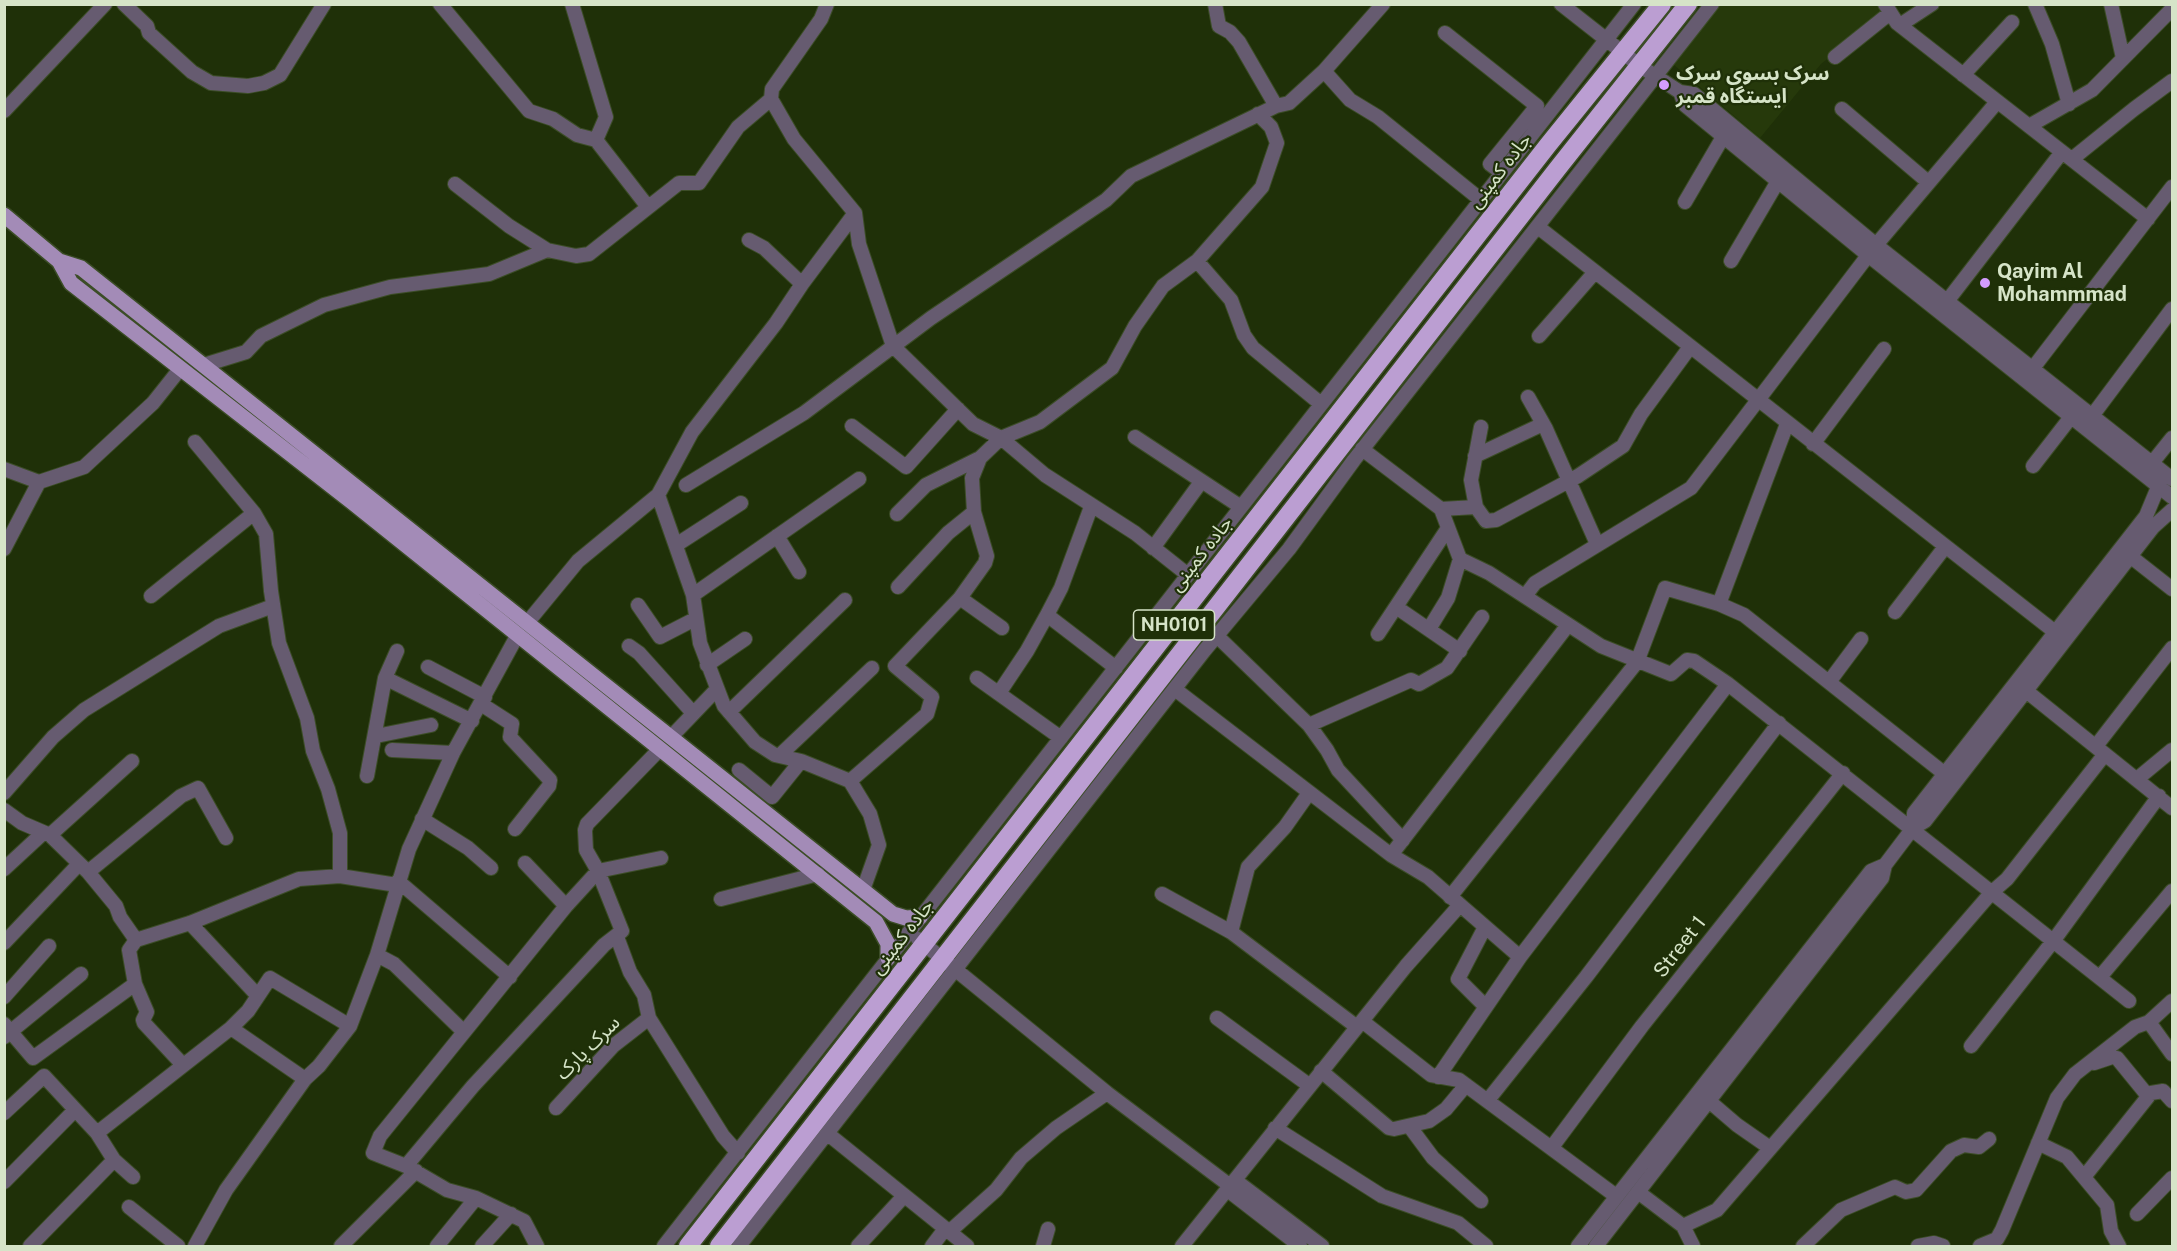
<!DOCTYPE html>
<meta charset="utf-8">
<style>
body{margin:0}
#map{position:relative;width:2177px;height:1251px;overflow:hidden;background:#1f3008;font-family:"Public Sans",sans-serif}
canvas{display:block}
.frame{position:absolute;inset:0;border:6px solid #d6e4c8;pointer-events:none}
</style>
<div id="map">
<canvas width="2177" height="1251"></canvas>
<div class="frame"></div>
</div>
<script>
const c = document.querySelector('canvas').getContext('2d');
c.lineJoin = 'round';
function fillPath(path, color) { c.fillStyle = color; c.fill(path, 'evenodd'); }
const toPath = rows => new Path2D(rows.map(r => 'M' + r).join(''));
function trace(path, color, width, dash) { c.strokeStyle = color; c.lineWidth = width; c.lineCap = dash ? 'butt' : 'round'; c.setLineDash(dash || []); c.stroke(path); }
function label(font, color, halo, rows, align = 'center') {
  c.font = font + ' "Public Sans","Noto Sans Arabic",sans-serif'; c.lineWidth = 4.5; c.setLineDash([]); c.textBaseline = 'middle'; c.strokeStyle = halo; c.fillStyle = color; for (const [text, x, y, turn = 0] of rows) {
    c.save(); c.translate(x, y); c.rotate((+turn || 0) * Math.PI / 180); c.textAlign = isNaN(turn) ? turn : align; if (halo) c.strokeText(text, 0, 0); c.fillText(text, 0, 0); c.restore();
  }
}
fillPath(toPath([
 [1882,4,1886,12,1821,64,1760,138,1674,65,1720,5]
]), '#26390b');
const minor = toPath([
 [124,4,147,26,149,33,192,72,211,83,248,86,264,83,280,75,324,4],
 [440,4,529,111,553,119,577,135,596,140,648,207],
 [572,4,606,117,596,140],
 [827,4,821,19,772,89,771,99,794,139,855,213,859,244,893,346,973,424,1001,438,1045,475,1135,533,1188,575],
 [1215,4,1219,26,1230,32,1239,42,1276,106,1289,103,1324,71,1383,4],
 [1561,4,1640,66,1680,92,1694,94,1876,245,2172,479],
 [1885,4,1897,23,2148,219],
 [2035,4,2052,44,2069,104],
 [2111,4,2123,58],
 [1900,25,1932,4],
 [1445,33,1537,106,1490,164,1502,173],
 [1835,57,1890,13],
 [1324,71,1350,100,1378,117,1481,200],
 [1963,75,2012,22],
 [1680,92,1685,105,1868,255,2172,497],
 [1842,109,1928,182],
 [4,111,105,4],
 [2029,126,2092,90,2172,9],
 [2072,159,2134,109,2172,81],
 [455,184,509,226,547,250,576,256,589,254,679,183,699,183,738,127,771,99],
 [1685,202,1723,137],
 [1538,227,2064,639],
 [749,240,764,248,802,284],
 [1197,261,1231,300,1244,335,1253,348,1321,404],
 [1731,261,1778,181],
 [1948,300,2062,152],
 [1539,336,1595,272],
 [204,365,246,352,261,336,324,305,390,287,489,274,547,250],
 [2033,368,2172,187],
 [1528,397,1546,429,1597,544],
 [2092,416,2172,309],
 [852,426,906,467,958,409],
 [1481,427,1471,480,1476,507,1486,521,1496,520,1578,476,1623,446,1641,414,1690,347],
 [1135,437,1241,507],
 [195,442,254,513,266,534,271,591,279,643,307,718,313,751,328,789,340,833,340,876],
 [1813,444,1884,349],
 [1362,449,1441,509,1460,559,1489,573,1601,646,1671,674,1687,660,1694,661,1728,684,2129,1001],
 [1475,456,1543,424],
 [2152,463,2172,438],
 [2033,466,2071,417],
 [4,469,39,482,84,467,153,403,180,369],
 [686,485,804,413,931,318,1106,200,1131,176,1276,106],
 [658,495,693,595,700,643,724,706,755,742,775,755,801,761,850,781,870,814,879,845,863,890],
 [1091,507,1061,588,1047,615,1116,668],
 [1441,509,1476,507],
 [897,514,926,485,980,458],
 [777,536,799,572],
 [676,545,741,503],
 [1153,548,1201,482],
 [4,549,39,482],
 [2130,556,2172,589],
 [898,587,948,533,974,512],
 [693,595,859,479],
 [151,596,254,513],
 [1525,596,1535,583,1691,488,1876,245,1997,102],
 [960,598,1002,628],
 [1719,604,1787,424],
 [638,605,660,637,695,619],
 [1396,607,1460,651],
 [1895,612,1945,547],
 [527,623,578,561,658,495,692,432,776,323,802,284,855,213],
 [1429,629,1448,598,1460,559],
 [1378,634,1448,528],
 [1217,636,1309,725,1327,750,1338,770,1403,840],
 [629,646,639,653,693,713],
 [707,665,745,639],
 [428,667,485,697],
 [385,678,472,721],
 [977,678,1061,738],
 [1829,682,1861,639],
 [1176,690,1391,855,1428,877,1520,957],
 [2025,690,2172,808],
 [999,693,1027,651,1047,615],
 [481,704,512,724,510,737,550,780,549,786,515,829],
 [729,712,845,600],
 [1309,725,1411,680,1419,684,1447,668,1482,617],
 [376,736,431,725],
 [671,737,716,690],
 [2096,746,2172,648],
 [392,750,453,753],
 [779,756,872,668],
 [739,770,772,797,801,761],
 [367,776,385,678,397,651],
 [2137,779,2172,750],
 [850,781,927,714,932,697,895,666,960,598,985,563,987,556,974,512,972,478,980,458,1001,438,1040,422,1112,368,1135,326,1163,286,1197,261,1262,187,1277,143,1271,127,1258,114],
 [4,793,53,737,84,710,219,626,273,606],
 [4,810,22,823,50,835,88,872,116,906,120,917,136,940],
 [422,819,468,848,491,868],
 [1913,828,1914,813,2146,516,2161,480],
 [50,835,132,761],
 [1391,855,1568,625],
 [525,863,566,906],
 [4,869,43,833],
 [88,872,181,796,198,788,226,838],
 [398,881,510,977],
 [1162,894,1231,932,1357,1027],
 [1450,897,1637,662,1665,588,1719,604,1744,615,1955,782],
 [721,899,818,874],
 [190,923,258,996],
 [1485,927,1458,979,1485,1006],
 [1231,932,1248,867,1285,827,1309,793],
 [617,937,630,972,644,995,649,1018,723,1136,738,1153],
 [918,939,1107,1093,1229,1185,1234,1195,1300,1246],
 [4,943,79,864],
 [377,955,394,964,464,1032],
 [2100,977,2172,891],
 [4,997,49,946],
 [1217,1018,1310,1086],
 [1362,1021,1431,1075,1459,1080,1616,1196],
 [2149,1022,2172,1054],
 [4,1024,33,1058,135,984],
 [231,1028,305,1079],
 [4,1037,81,974],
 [1971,1046,2054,940,2159,796],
 [2094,1063,2112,1057,2117,1058,2148,1096],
 [183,1065,144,1023,143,1020,147,1012,135,984,129,950,136,940,190,923,299,879,340,876,397,885],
 [1321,1071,1389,1128,1394,1129,1429,1121,1446,1109,1466,1085],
 [1438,1077,1520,957,1728,684],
 [1488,1100,1586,977,1779,723],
 [1709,1101,1737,1125,1770,1148],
 [556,1108,613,1046,649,1018],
 [4,1113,44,1076,97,1133,114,1160,133,1177],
 [1410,1127,1433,1158,1481,1201],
 [1275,1128,1382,1196,1458,1223,1486,1246],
 [97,1133,231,1028,248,1011,270,978,350,1026],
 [828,1134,967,1246],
 [2038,1143,2067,1157,2107,1205,2111,1231,2119,1246],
 [1552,1147,1642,1026,1843,773],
 [406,1166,473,1086,604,945,622,931,598,871,586,850,585,830,587,824,660,749],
 [2084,1177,2151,1093,2163,1091,2172,1101],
 [4,1182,75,1110],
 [1229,1185,1240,1184,1322,1246],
 [1638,1192,1683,1226,1693,1246],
 [129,1207,178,1246],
 [2137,1214,2172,1178],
 [1683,1226,1717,1210,1992,892,2007,879,2105,754],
 [949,1232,996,1190,1021,1158,1056,1128,1107,1093],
 [30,1246,114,1160],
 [195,1246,226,1190,305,1079,319,1066,350,1026,377,955,409,849,453,753,517,636],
 [341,1246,416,1171],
 [437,1246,476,1198],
 [482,1246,511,1214],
 [537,1246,524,1221,476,1198,447,1190,406,1166,373,1153,380,1136,566,906,598,871,661,858],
 [664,1246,1634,4],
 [739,1246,1204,651,1289,549,1354,460,1712,4],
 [858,1246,904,1196],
 [932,1246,945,1229],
 [1043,1246,1048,1229],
 [1182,1246,1406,966,1460,905],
 [1578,1246,1871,871,1885,865],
 [1596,1246,1882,878,1885,865,1913,828,1925,821,2153,527,2172,510],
 [1803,1246,1841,1210,1895,1187,1906,1192,1916,1190,1951,1151,1964,1145,1979,1147,1989,1139],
 [1918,1246,1934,1243,1943,1246],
 [1980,1246,1997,1239,2002,1230,2057,1098,2075,1074,2135,1027,2149,1022,2172,1001]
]);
const major = toPath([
 [4,215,59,261,81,268,893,914,906,918,920,917],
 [59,261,71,283,352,502,876,922,888,944,888,958]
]);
const highway = toPath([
 [688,1246,1548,145,1662,4],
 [719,1246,1558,168,1688,4]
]);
trace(minor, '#3c4d27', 16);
trace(major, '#3c4d27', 18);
trace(highway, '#3c4d27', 21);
trace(minor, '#665b70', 14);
trace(major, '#a38bb7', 15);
trace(highway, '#bb9ed2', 18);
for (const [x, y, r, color] of [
 [1664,85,6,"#d39cfd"],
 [1985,283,6,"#d39cfd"]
]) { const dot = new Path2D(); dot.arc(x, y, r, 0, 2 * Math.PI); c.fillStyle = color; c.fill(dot); trace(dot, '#1f3008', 2); }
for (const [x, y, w] of [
 [1174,625,81]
]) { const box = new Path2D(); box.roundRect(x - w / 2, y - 15, w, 30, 4.5); c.fillStyle = '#1f3008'; c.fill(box); trace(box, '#d6e4c8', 1.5); }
label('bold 18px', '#d6e4c8', null, [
 ["NH0101",1174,625]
]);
label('bold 20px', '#d6e4c8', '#1f3008', [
 ["سرک بسوی سرک",1676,74],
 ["ایستگاه قمبر",1676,97],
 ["Qayim Al",1997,272],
 ["Mohammmad",1997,295]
], 'left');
label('20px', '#d6e4c8', '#1f3008', [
 ["جاده کمپنی",1500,171,-52],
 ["جاده کمپنی",1201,554,-52],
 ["جاده کمپنی",902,937,-52],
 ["Street 1",1680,947,-52],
 ["سرک پارک",588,1048,-45]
]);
</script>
